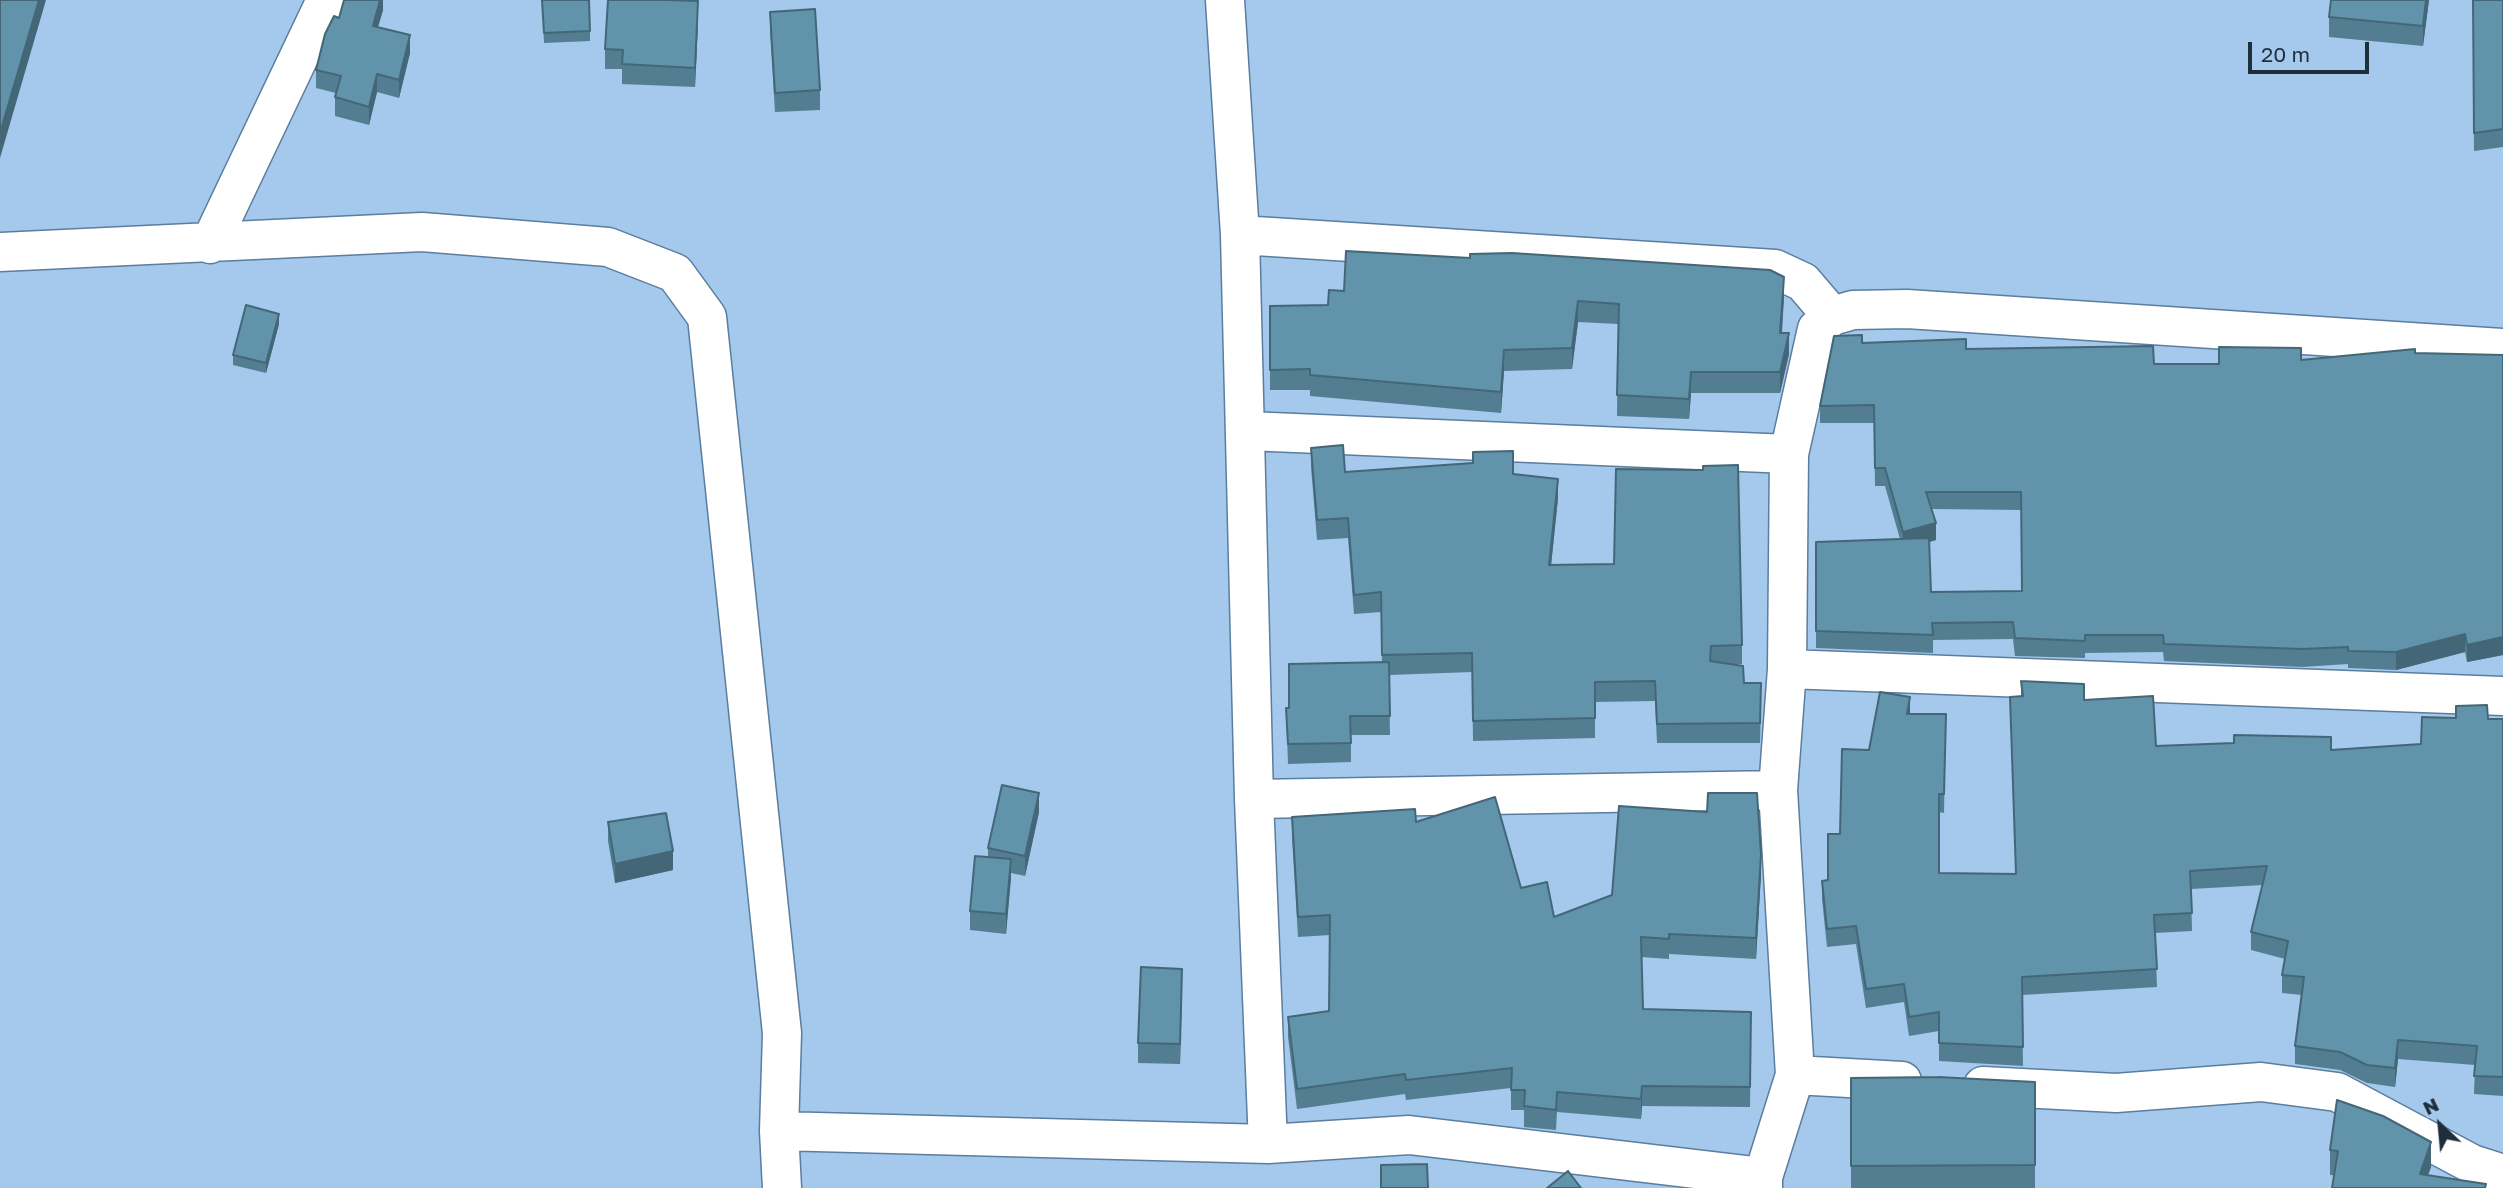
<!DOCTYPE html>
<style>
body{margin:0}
#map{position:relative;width:2503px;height:1188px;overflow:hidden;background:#a4c9ec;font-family:"Golos Text",sans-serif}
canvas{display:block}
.north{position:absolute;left:2405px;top:1090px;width:70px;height:70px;-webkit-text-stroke:5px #a4c9ec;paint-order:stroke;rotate:334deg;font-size:19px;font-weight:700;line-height:28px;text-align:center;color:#1f2e3b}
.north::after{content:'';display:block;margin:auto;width:24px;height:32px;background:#1f2e3b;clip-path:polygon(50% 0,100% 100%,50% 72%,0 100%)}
.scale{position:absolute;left:2248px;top:42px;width:121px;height:32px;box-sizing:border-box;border:4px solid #1f2e3b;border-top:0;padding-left:9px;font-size:21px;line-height:24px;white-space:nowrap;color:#1f2e3b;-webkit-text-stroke:5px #a4c9ec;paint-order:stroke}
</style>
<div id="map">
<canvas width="2503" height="1188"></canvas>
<div class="north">N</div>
<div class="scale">20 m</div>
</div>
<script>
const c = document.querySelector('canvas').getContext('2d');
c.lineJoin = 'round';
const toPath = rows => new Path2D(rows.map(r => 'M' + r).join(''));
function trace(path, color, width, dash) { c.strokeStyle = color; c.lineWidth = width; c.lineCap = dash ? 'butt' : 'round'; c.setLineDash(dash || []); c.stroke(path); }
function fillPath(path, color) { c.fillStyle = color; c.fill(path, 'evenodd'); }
const minor = toPath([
 [1225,0,1240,235,1254,799,1268,1144,1409,1135,1763,1177],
 [1240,235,1775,269,1803,282,1832,316],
 [210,244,326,0],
 [0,252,422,232,608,247,675,273,707,317,782,1033,779,1131,782,1188],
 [1248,431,1789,454,1817,329,1832,316,1853,310,1907,309,2503,348],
 [1789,454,1787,669,1778,790,1795,1075],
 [1787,669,2503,696],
 [1254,799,1778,790],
 [1983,1086,2116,1093,2261,1082,2337,1092,2472,1164,2503,1174],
 [779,1131,1268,1144],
 [1763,1188,1763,1177,1795,1075,1902,1081]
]);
trace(minor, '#5b7d9e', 41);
trace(minor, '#fff', 38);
fillPath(toPath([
 [383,0,383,10,378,27,410,53,399,98,377,92,369,125,335,116,335,97,336,93,316,88,316,70,339,18],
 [542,0,590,31,590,41,544,43],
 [2331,0,2429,0,2423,46,2329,37,2329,17],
 [2473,0,2503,0,2503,147,2474,151],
 [770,12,820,90,820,110,775,112,770,31],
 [698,21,695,87,622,84,622,69,605,69,605,49],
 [1784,297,1782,333,1789,354,1780,393,1691,393,1689,419,1617,416,1618,324,1578,322,1572,369,1504,371,1501,413,1310,396,1310,390,1270,390,1270,306],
 [279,324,266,373,233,365,233,355],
 [1862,343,1966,349,2154,364,2219,364,2415,353,2503,355,2503,655,2467,662,2465,652,2396,670,2348,668,2348,664,2302,667,2164,661,2163,652,2085,653,2085,658,2015,656,2013,639,1933,640,1933,653,1816,648,1816,542,1900,539,1885,486,1875,486,1874,423,1820,423,1820,406],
 [1932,509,2021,510,2022,591,1931,592,1929,542,1936,540],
 [1311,448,1345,472,1513,474,1558,498,1551,565,1742,645,1742,664,1733,665,1744,683,1761,702,1760,743,1657,743,1655,701,1595,702,1595,738,1473,741,1472,672,1389,675,1390,735,1351,735,1351,762,1288,764,1286,708,1289,708,1382,662,1381,612,1354,614,1348,538,1317,540,1311,467],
 [2021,681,2084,700,2156,746,2331,750,2421,744,2488,719,2503,719,2503,1096,2474,1094,2475,1065,2398,1059,2395,1087,2367,1083,2340,1070,2295,1064,2295,1046,2302,995,2282,993,2282,975,2285,959,2251,950,2251,932,2263,885,2191,889,2192,931,2155,933,2157,987,2022,995,2023,1066,1939,1061,1939,1031,1909,1036,1904,1002,1866,1008,1856,944,1827,947,1822,899,1822,881,1828,880,1840,834,1869,750,1910,714,1946,714,1944,813,1939,812,1939,873,2016,874,2010,697,2021,696],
 [1039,812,1025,876,1011,873,1006,934,970,930,970,911,988,857,988,848],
 [1292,817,1416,822,1521,888,1554,917,1761,874,1756,959,1669,954,1669,959,1641,957,1643,1009,1751,1012,1750,1107,1642,1106,1641,1119,1557,1112,1556,1130,1524,1127,1524,1110,1511,1110,1511,1088,1406,1100,1405,1094,1297,1109,1288,1037,1288,1017,1329,1011,1330,935,1298,937,1292,837],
 [608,822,673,870,615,883,608,841],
 [1182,988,1180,1064,1138,1063,1138,1043],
 [1851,1078,2035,1082,2035,1188,1851,1188],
 [2330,1150,2431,1167,2428,1175,2486,1188,2330,1175]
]), '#537e92');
fillPath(toPath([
 [39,0,46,0,0,158,0,133],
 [380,0,383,0,383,10,373,44,373,26],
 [2426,0,2429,0,2423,46,2423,26],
 [698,1,698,21,695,87,695,68],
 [410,35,410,53,399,98,399,80],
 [377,74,377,92,369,125,369,107],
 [1784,277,1784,297,1780,354,1780,333],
 [1578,301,1578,322,1572,369,1572,348],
 [279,314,279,324,266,373,266,363],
 [1789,333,1789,354,1780,393,1780,372],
 [1504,350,1504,371,1501,413,1501,392],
 [1691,372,1691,393,1689,419,1689,399],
 [1558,479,1558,498,1549,585,1549,565],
 [1936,523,1936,540,1903,550,1903,532],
 [2465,634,2465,652,2396,670,2396,652],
 [2503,637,2503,655,2467,662,2467,645],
 [1910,697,1910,715,1907,714],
 [1039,793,1039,812,1025,876,1025,856],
 [673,851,673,870,615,883,615,864],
 [1761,854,1761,874,1756,959,1756,938],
 [1011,859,1011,879,1006,934,1006,914],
 [1182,969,1182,988,1180,1064,1180,1044],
 [2398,1040,2398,1059,2395,1087,2395,1068],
 [1642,1086,1642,1106,1641,1119,1641,1099],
 [2431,1142,2431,1167,2423,1188,2420,1174]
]), '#446777');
const building = toPath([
 [0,0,39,0,0,133,0,0],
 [344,0,380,0,373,26,410,35,399,80,377,74,369,107,335,97,341,76,316,70,325,34,334,16,339,18,344,0],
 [542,0,589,0,590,31,544,33,542,0],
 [608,0,668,0,698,1,695,68,622,64,623,50,605,49,608,0],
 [2331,0,2426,0,2423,26,2329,17,2331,0],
 [2473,0,2503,0,2503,129,2474,133,2473,0],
 [815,9,820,90,775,93,770,12,815,9],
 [1346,251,1470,258,1470,254,1512,253,1770,270,1784,277,1780,333,1789,333,1780,372,1691,372,1689,399,1617,395,1619,304,1578,301,1572,348,1504,350,1501,392,1310,375,1310,369,1270,370,1270,306,1328,305,1329,290,1344,291,1346,251],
 [246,305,279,314,266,363,233,355,246,305],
 [1862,335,1862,343,1966,339,1966,349,2153,346,2154,364,2219,364,2219,347,2301,348,2301,360,2415,349,2415,353,2503,355,2503,637,2467,645,2465,634,2396,652,2348,651,2348,647,2302,649,2164,644,2163,635,2085,635,2085,641,2015,638,2013,622,1932,623,1933,635,1816,631,1816,542,1929,538,1931,592,2022,591,2021,492,1926,492,1936,523,1903,532,1885,468,1875,468,1874,405,1820,406,1834,336,1862,335],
 [1343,445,1345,472,1473,463,1473,452,1513,451,1513,474,1558,479,1549,565,1614,564,1616,469,1703,470,1703,466,1738,465,1742,645,1711,646,1710,661,1743,666,1744,683,1761,683,1760,723,1657,724,1655,681,1595,682,1595,718,1473,721,1472,653,1382,655,1381,592,1354,595,1348,518,1317,520,1311,448,1343,445],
 [1389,662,1390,716,1350,716,1351,743,1288,744,1286,708,1289,708,1289,664,1389,662],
 [2021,681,2084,684,2084,700,2153,696,2156,746,2234,743,2234,735,2331,737,2331,750,2421,744,2422,717,2456,718,2456,706,2487,705,2488,719,2503,719,2503,1077,2474,1076,2477,1046,2398,1040,2395,1068,2367,1065,2340,1052,2295,1046,2304,977,2282,975,2288,941,2251,932,2267,866,2190,871,2192,913,2154,915,2157,969,2022,977,2023,1047,1939,1043,1939,1012,1909,1017,1904,984,1866,989,1856,926,1827,929,1822,881,1828,880,1828,834,1840,834,1842,749,1869,750,1880,692,1910,697,1907,714,1946,714,1944,794,1939,794,1939,873,2016,874,2010,697,2023,696,2021,681],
 [1002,785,1039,793,1025,856,988,848,1002,785],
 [1708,793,1757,793,1761,854,1756,938,1669,934,1669,939,1641,937,1643,1009,1751,1012,1750,1087,1642,1086,1641,1099,1557,1092,1556,1110,1524,1106,1525,1090,1511,1090,1512,1068,1406,1080,1405,1074,1297,1089,1288,1017,1329,1011,1330,915,1298,917,1292,817,1415,809,1416,822,1495,797,1521,888,1547,882,1554,917,1612,895,1619,806,1707,812,1708,793],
 [666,813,673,851,615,864,608,822,666,813],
 [975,856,1011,859,1006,914,970,911,975,856],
 [1141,967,1182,969,1180,1044,1138,1043,1141,967],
 [1938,1077,2035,1082,2035,1165,1851,1166,1851,1078,1938,1077],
 [2337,1100,2383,1116,2431,1142,2420,1174,2486,1184,2485,1188,2332,1188,2338,1151,2330,1150,2337,1100],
 [1427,1164,1428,1188,1381,1188,1381,1165,1427,1164],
 [1568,1171,1581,1188,1547,1188,1568,1171]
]);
fillPath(building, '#6193aa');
trace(building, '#446777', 2);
</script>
